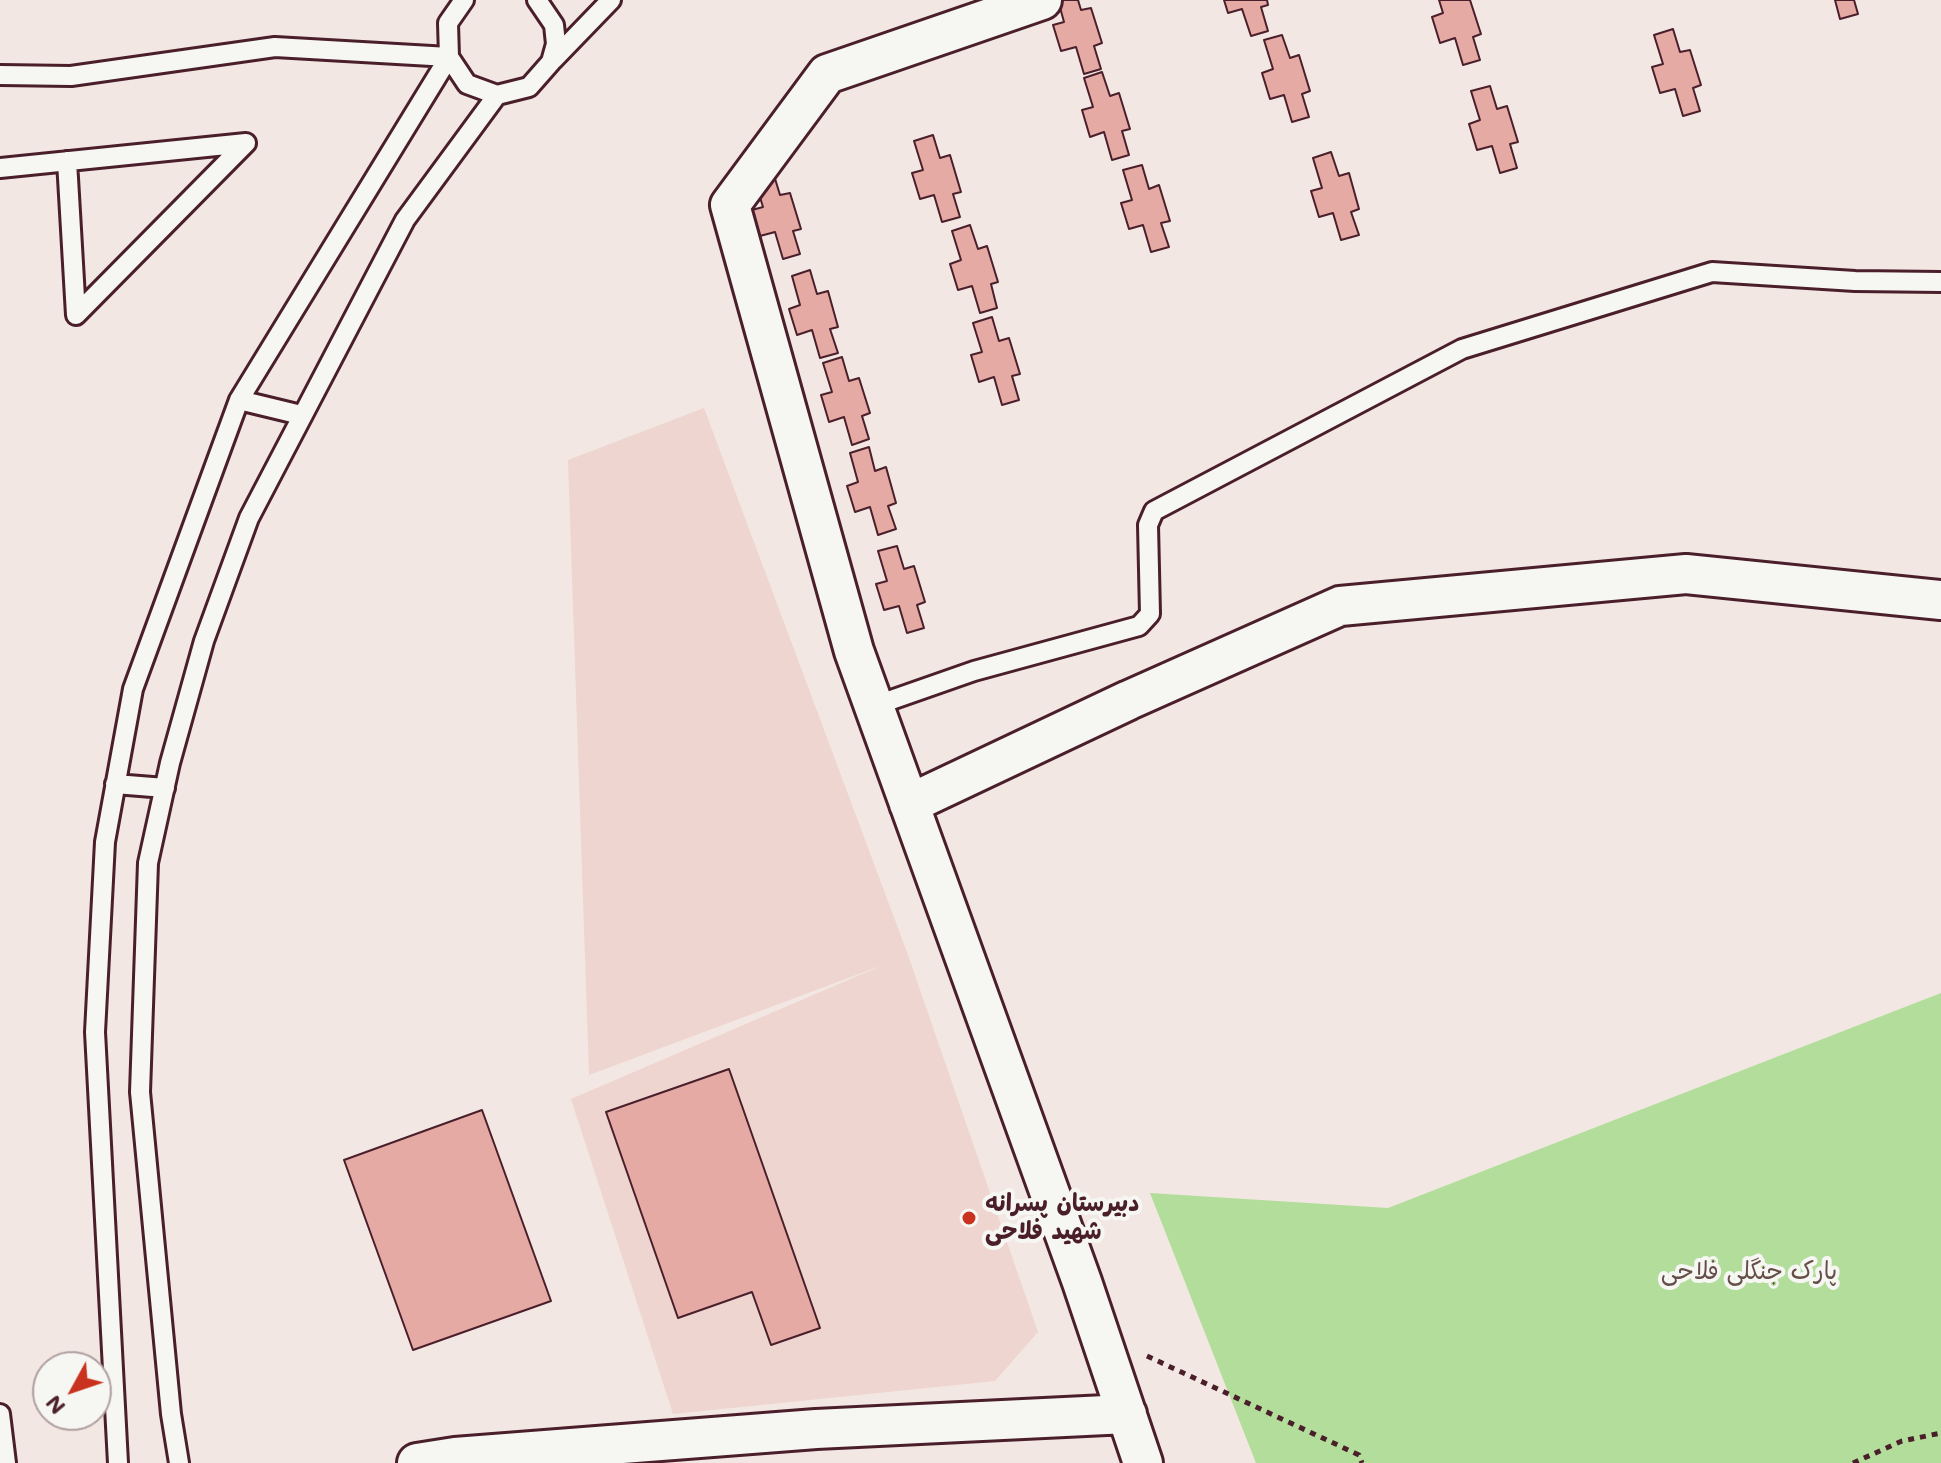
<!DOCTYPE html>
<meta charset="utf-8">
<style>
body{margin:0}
#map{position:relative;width:1941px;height:1463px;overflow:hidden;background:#f2e7e2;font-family:Mali,sans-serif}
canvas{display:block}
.north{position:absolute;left:32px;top:1351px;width:80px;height:80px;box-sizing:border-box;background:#f6f6f2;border:2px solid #b1a0a2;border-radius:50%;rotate:230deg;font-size:22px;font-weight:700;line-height:32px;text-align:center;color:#4a1f2b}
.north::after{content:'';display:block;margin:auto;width:28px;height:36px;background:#c8321e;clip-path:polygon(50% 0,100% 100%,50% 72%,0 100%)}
</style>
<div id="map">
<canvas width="1941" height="1463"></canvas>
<div class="north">N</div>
</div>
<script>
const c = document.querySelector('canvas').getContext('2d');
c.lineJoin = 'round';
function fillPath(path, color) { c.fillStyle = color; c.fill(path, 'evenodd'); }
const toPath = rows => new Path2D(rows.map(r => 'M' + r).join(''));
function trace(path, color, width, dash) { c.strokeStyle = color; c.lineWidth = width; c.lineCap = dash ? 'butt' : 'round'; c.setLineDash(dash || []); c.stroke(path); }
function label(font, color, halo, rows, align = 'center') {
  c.font = font + ' Mali,"Playpen Sans Arabic",sans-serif'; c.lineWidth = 8; c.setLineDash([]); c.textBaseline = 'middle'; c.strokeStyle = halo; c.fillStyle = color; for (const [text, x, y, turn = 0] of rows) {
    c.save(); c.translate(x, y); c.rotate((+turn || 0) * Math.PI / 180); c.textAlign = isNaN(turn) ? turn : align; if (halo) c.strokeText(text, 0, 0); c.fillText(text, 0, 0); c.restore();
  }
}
fillPath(toPath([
 [704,408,908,955,1038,1332,995,1381,673,1414,571,1099,883,965,589,1075,568,460]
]), '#eed5cf');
fillPath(toPath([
 [1941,993,1941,1463,1256,1463,1150,1193,1388,1208]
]), '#b3dd9a');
const building = toPath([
 [1058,0,1078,0,1081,10,1091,8,1102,43,1094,46,1101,69,1084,74,1076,47,1061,51,1053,25,1064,22,1058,0],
 [1224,0,1267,0,1268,5,1261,7,1268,31,1251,36,1242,9,1228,13,1224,0],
 [1439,0,1470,0,1481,34,1473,37,1480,60,1463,65,1455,38,1440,43,1432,17,1443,13,1439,0],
 [1835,0,1854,0,1858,14,1840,19,1835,0],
 [1673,29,1680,52,1690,50,1701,85,1693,88,1700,111,1683,116,1675,89,1660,93,1652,67,1663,64,1654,35,1673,29],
 [1282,35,1290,58,1299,55,1310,91,1302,94,1309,117,1292,122,1284,95,1270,99,1262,73,1273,69,1264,40,1282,35],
 [1102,72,1110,96,1119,93,1130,129,1122,131,1129,155,1112,160,1104,132,1090,137,1082,110,1093,107,1084,78,1102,72],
 [1490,86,1497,109,1507,106,1518,142,1510,144,1517,168,1500,173,1492,146,1477,150,1469,124,1480,120,1471,91,1490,86],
 [933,135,940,158,950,155,961,192,953,194,960,217,942,222,934,195,920,199,912,173,923,170,914,141,933,135],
 [1331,152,1339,176,1349,173,1359,209,1351,212,1359,235,1341,240,1333,213,1319,217,1311,191,1322,188,1313,158,1331,152],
 [1142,165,1149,189,1159,185,1170,221,1161,223,1169,247,1151,252,1143,225,1129,229,1121,203,1132,200,1123,170,1142,165],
 [773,172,780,195,790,193,801,229,793,231,800,254,783,259,775,232,760,236,752,210,763,207,754,178,773,172],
 [970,225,978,249,987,246,998,282,991,284,997,308,980,313,972,286,958,290,950,264,961,260,952,231,970,225],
 [810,270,817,294,828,291,838,327,830,329,838,353,820,358,812,330,797,335,789,309,800,305,792,276,810,270],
 [992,317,999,341,1009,338,1020,374,1012,376,1019,400,1002,405,994,377,979,382,971,355,982,352,973,323,992,317],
 [842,357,849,381,859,378,870,413,862,416,869,439,852,445,844,417,829,422,821,395,832,392,823,363,842,357],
 [869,447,875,471,886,467,896,503,888,506,896,529,878,535,870,507,855,512,847,486,858,482,850,453,869,447],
 [897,546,904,569,914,566,925,602,917,605,924,628,907,633,899,606,884,610,876,584,887,581,878,551,897,546],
 [729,1069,820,1328,771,1345,752,1292,678,1318,606,1112,729,1069],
 [482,1110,551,1301,413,1350,344,1160,482,1110]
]);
fillPath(building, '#e4aaa3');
trace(building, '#4a1f2b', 2);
const service = toPath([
 [464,0,448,23,449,57,467,84,497,95,529,87,551,62,556,44,554,25,537,0],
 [553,60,611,0],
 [0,75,71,76,275,47,449,57,239,400,133,689,105,842,95,1032,118,1463],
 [0,168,246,143,76,315,67,161],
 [239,400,301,415],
 [874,706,974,671,1139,626,1150,614,1148,525,1154,511,1462,349,1712,272,1855,281,1941,282],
 [115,784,165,788],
 [0,1414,6,1463],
 [179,1463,171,1414,140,1092,148,863,170,763,204,641,249,518,405,220,497,95]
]);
const minor = toPath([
 [1042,0,827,74,730,205,854,651,1082,1282,1143,1463],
 [909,804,1129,700,1340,606,1686,574,1941,600],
 [417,1463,455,1457,435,1463],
 [456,1463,455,1457,816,1429,1127,1414]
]);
trace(service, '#4a1f2b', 24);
trace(minor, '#4a1f2b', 44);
trace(toPath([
 [1147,1356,1359,1455,1362,1463],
 [1853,1463,1902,1441,1941,1433]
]), '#4a1f2b', 5, [6, 6]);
trace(service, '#f6f6f2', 18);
trace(minor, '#f6f6f2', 38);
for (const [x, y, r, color] of [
 [969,1218,8,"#c8321e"]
]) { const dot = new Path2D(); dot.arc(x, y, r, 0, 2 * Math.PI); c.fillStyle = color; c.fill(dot); trace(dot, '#f6f6f2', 3); }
label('bold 24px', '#4a1f2b', '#f6f6f2', [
 ["دبیرستان پسرانه",985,1204],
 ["شهید فلاحی",985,1232]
], 'left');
label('24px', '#644e47', '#f6f6f2', [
 ["پارک جنگلی فلاحی",1749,1272]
]);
</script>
